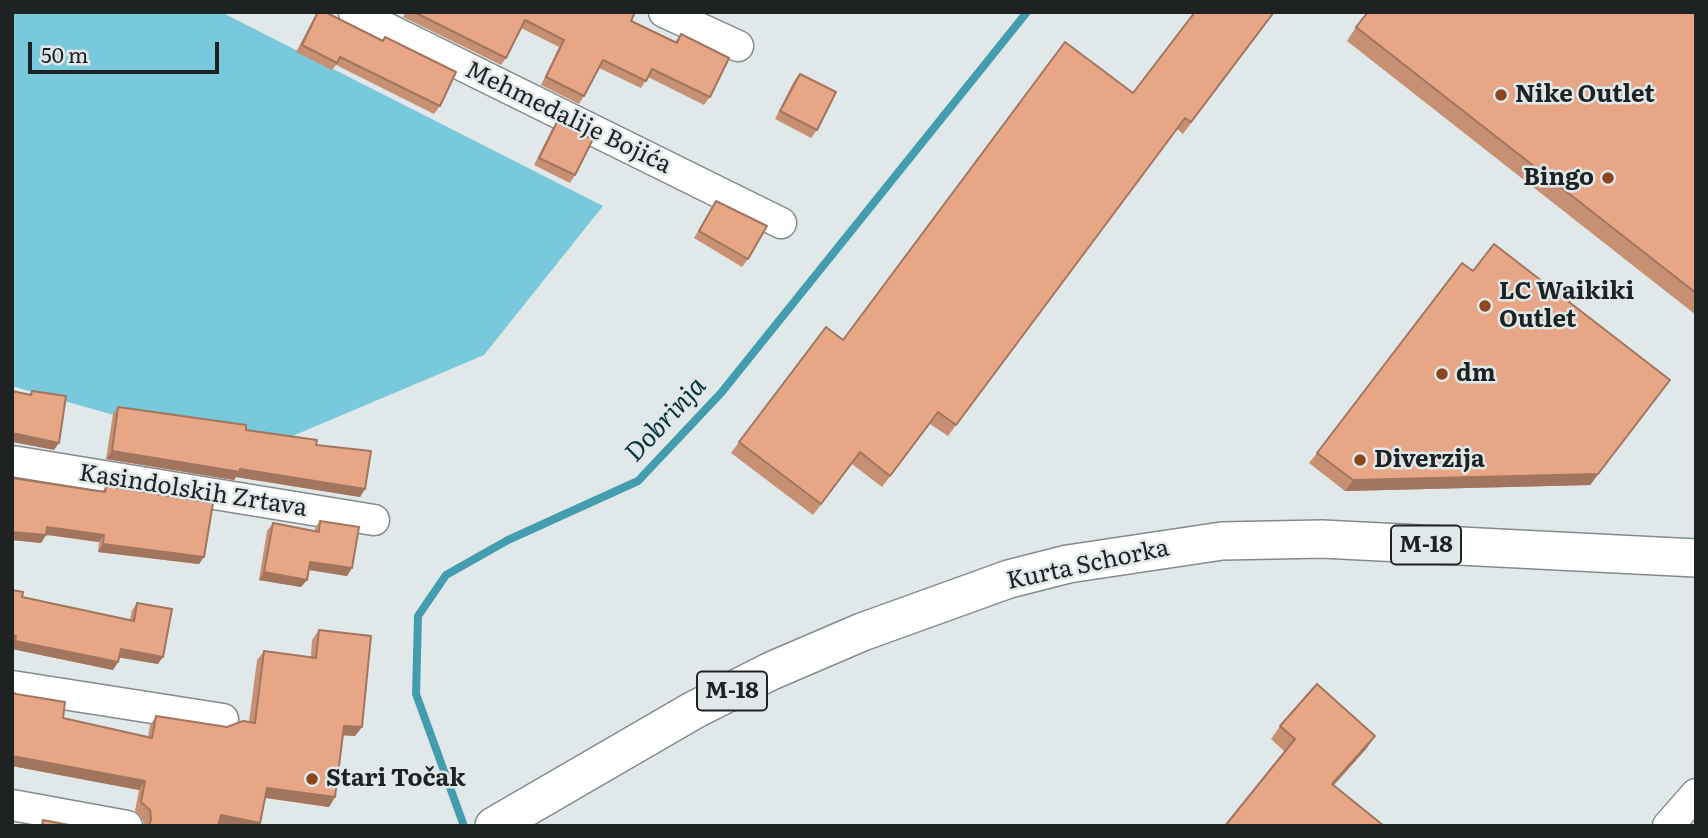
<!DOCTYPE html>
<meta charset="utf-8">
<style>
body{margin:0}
#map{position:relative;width:1708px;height:838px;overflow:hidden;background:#e1e8ea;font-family:Literata,serif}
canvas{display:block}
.frame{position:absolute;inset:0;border:14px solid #1f2222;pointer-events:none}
.scale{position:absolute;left:28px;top:42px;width:191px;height:32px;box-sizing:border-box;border:4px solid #1f2222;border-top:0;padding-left:9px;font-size:21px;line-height:24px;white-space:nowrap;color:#1f2222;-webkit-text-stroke:5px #e1e8ea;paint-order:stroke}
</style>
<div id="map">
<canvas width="1708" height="838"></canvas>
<div class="frame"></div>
<div class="scale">50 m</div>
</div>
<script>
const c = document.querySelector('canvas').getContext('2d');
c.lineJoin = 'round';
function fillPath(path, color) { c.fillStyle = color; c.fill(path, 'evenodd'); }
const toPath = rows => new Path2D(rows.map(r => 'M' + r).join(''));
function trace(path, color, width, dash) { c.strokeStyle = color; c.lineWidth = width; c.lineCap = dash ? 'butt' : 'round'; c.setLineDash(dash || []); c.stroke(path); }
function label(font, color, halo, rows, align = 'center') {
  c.font = font + ' Literata,serif'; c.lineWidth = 5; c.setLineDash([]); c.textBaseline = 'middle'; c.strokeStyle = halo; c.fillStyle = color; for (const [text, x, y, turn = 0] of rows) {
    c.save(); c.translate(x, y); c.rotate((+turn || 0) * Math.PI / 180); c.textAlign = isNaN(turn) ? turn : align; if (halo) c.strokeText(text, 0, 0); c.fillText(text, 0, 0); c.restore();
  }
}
fillPath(toPath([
 [12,12,221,12,603,206,484,355,250,454,12,386]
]), '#77c9db');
trace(toPath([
 [464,826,416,694,418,616,446,575,508,540,638,481,721,393,1027,12]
]), '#439dae', 8);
const minor = toPath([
 [354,12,781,223],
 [664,12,738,46],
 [12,461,374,520],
 [12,686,223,719],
 [12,805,127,826],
 [1668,826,1696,794]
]);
const major = toPath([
 [494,826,694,710,771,671,862,632,1009,579,1068,564,1222,541,1322,539,1696,558]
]);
trace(minor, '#848b8c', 33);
trace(major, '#848b8c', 40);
trace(minor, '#fff', 30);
trace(major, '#fff', 37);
fillPath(toPath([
 [317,12,382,41,385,37,440,106,434,114,336,65,332,70,296,52],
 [406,12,635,12,631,21,675,42,681,34,710,97,704,105,648,77,641,88,599,68,584,96,579,104,541,85,559,47,521,28,506,58,501,65,403,17],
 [1195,12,1275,12,1183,134,1177,129,948,436,930,424,882,487,852,464,813,515,731,453,739,442,843,340,1133,93],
 [1696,12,1696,315,1347,41,1356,27],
 [800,74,817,130,811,138,775,119,794,81],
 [557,122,575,175,570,183,534,165,552,129],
 [716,201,748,259,742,267,694,238],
 [1473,271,1670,380,1590,485,1345,491,1309,463,1317,453],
 [118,407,246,430,316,445,365,489,360,497,236,477,234,480,106,459,113,414],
 [106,486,199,564,98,552,99,542,46,535,41,543,12,540,103,491],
 [320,521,352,568,347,576,308,570,307,580,301,587,259,580,267,531,273,523,315,531,315,528],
 [12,590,22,597,130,620,132,610,137,603,158,664,119,657,118,662,113,670,12,649],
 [319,630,362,727,355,736,343,735,335,797,329,807,265,798,218,826,144,826,143,820,135,811,139,790,12,766,12,692,63,718,148,737,150,725,156,716,227,727,249,722,257,660,264,651,311,657,312,640],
 [1280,726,1375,736,1366,749,1334,785,1285,752,1271,739]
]), '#c79073');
fillPath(toPath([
 [1670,380,1590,485,1345,491,1353,480],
 [12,433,59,443,54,450,12,442],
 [112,451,240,469,365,489,360,497,236,477,234,480,106,459],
 [47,527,104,535,99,542,42,534],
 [12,532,46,535,41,543,12,540],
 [103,544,204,557,199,564,98,552],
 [310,562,352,568,347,576,304,569],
 [264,572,307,580,301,587,259,580],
 [15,641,118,662,113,670,12,649,12,644],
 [121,649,163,657,158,664,116,657],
 [344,726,362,727,355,736,338,735],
 [1375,736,1366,749,1323,797,1332,784],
 [12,756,145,781,139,790,12,766],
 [267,788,335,797,329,807,260,797],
 [221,815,260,823,258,826,223,826,214,824]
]), '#a2755e');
const building = toPath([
 [318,12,325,12,383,41,385,37,456,72,440,106,340,57,337,63,302,45,318,12],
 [414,12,635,12,631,21,677,43,681,34,729,58,710,97,652,69,646,81,603,60,584,96,546,77,564,40,525,20,506,58,414,12],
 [1195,12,1274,12,1191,122,1185,118,956,425,938,412,890,476,860,452,821,504,739,442,826,327,843,340,1065,42,1133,93,1195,12],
 [1368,12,1696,12,1696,293,1356,27,1368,12],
 [800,74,836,92,817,130,780,111,800,74],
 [557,122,593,139,575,175,539,158,557,122],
 [716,201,767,226,748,259,699,231,716,201],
 [1494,244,1670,380,1598,474,1353,480,1317,453,1462,263,1473,271,1494,244],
 [12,391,31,395,32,391,66,396,59,443,12,433,12,391],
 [118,407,246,425,246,430,317,440,316,445,371,451,365,489,240,469,240,472,112,451,118,407],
 [12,478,105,492,106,486,213,503,204,557,103,544,104,535,47,527,46,535,12,532,12,478],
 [320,521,359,527,352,568,310,562,307,580,264,572,273,523,319,532,320,521],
 [12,590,23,592,22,597,134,621,137,603,172,609,163,657,121,649,118,662,15,641,16,636,12,635,12,590],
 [319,630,371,636,362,727,344,726,335,797,267,788,260,823,221,815,218,826,149,826,151,819,150,810,141,802,145,781,12,756,12,692,16,694,65,702,63,718,152,738,156,716,227,727,243,721,255,723,264,651,316,658,319,630],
 [1317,684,1375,736,1332,784,1384,826,1225,826,1295,739,1280,726,1317,684],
 [43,820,74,826,42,826,43,820]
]);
fillPath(building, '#e7a786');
trace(building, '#a2755e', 2);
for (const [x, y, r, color] of [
 [1501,95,7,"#8c471e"],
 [1608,178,7,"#8c471e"],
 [1485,306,7,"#8c471e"],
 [1442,374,7,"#8c471e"],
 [1360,460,7,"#8c471e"],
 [312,779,7,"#8c471e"]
]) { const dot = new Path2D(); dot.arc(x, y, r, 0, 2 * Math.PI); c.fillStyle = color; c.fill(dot); trace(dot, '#e1e8ea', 2.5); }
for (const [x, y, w] of [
 [1426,545,70],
 [732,691,70]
]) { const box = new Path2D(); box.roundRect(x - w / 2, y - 19.5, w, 39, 5); c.fillStyle = '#e1e8ea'; c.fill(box); trace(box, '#1f2222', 2); }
label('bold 23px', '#1f2222', null, [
 ["M-18",1426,545],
 ["M-18",732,691]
]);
label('bold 24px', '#1f2222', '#e1e8ea', [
 ["Nike Outlet",1515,95],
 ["Bingo",1594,178,"right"],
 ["LC Waikiki",1499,292],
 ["Outlet",1499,320],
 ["dm",1456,374],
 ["Diverzija",1374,460],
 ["Stari Točak",326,779]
], 'left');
label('24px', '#1f2222', '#e1e8ea', [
 ["Mehmedalije Bojića",568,118,26],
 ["Kasindolskih Zrtava",193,491,9],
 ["Kurta Schorka",1088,565,-12]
]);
label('italic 26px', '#07333b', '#e1e8ea', [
 ["Dobrinja",666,420,-47]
]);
</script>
